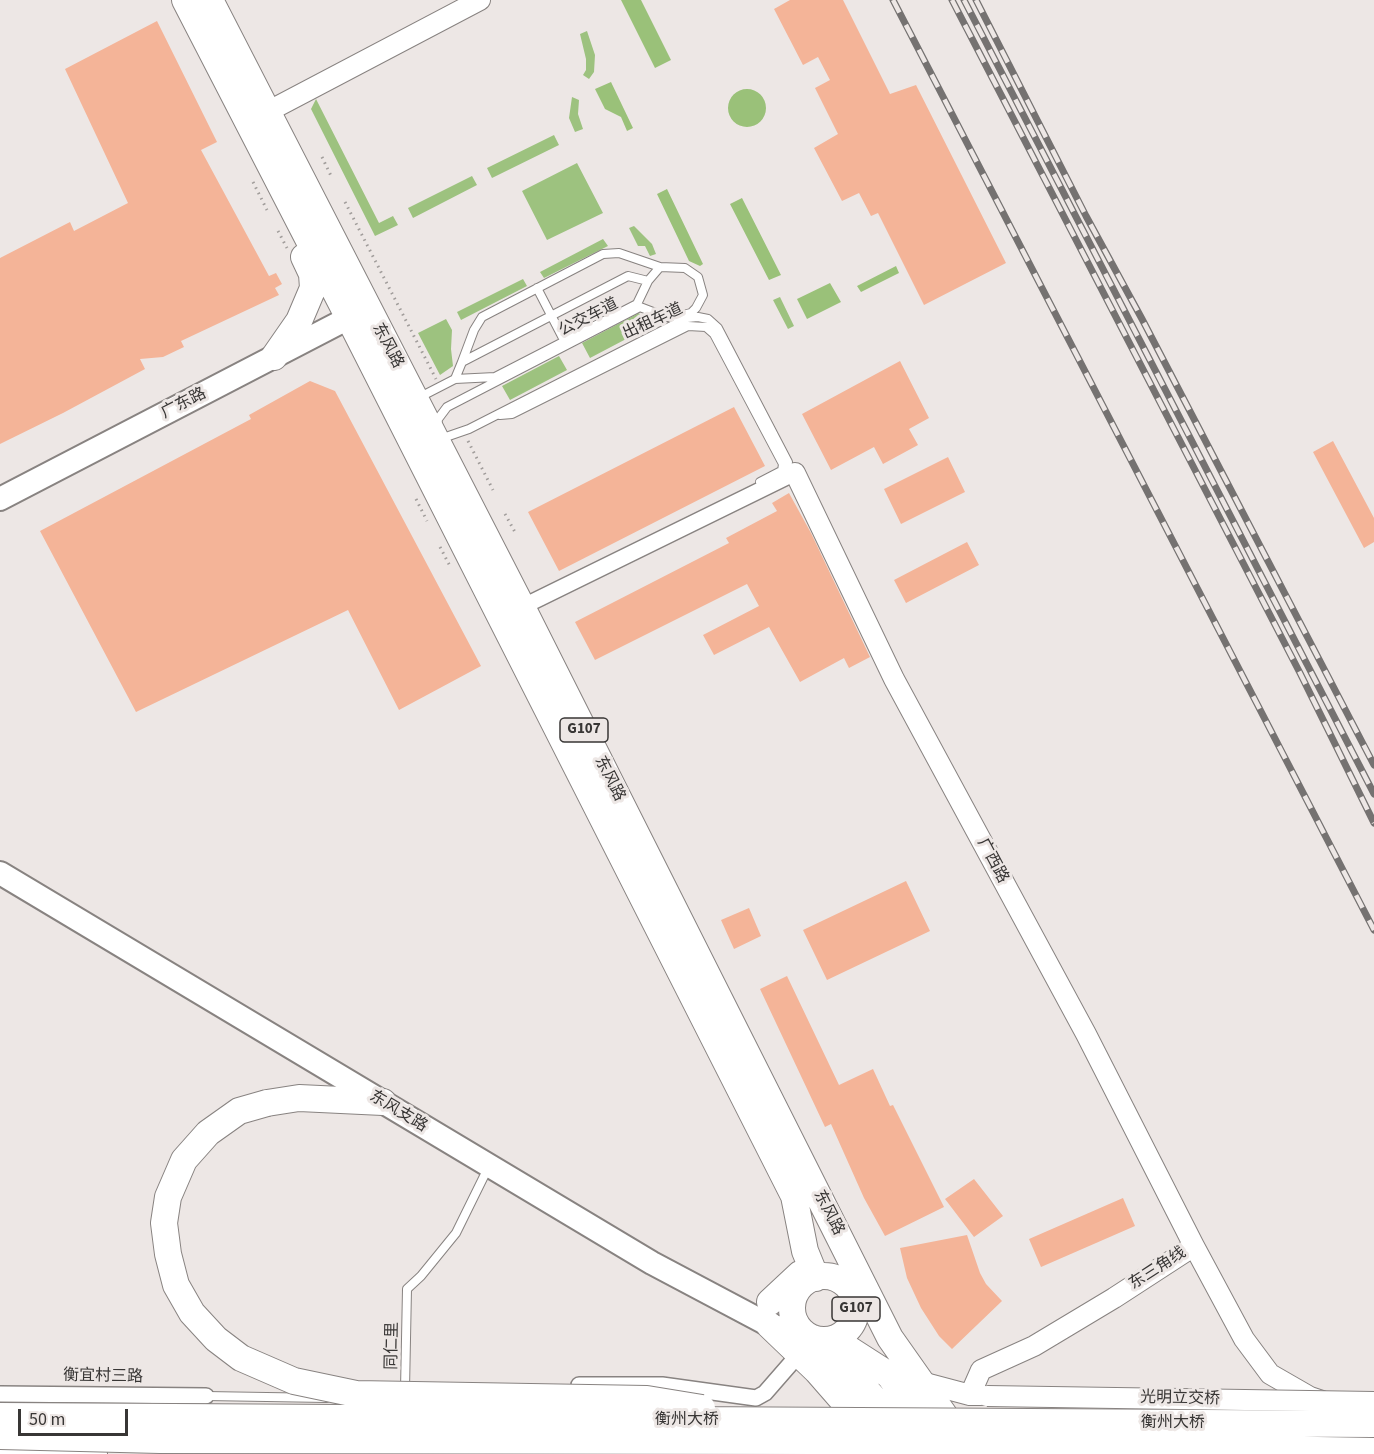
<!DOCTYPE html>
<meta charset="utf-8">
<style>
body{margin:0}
#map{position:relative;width:1374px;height:1454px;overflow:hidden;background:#ede7e5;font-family:"Source Sans 3",sans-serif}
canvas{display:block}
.scale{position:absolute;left:18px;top:1409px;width:110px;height:27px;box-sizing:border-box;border:3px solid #383635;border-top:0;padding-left:8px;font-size:18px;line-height:21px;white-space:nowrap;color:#383635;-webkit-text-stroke:4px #ede7e5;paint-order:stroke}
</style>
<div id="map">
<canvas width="1374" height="1454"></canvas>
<div class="scale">50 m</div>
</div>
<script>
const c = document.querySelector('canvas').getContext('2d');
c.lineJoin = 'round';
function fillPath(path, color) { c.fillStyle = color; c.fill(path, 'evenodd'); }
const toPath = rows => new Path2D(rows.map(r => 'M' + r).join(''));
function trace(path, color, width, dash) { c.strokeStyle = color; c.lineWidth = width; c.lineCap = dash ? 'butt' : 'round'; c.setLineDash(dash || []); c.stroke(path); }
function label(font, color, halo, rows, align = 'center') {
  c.font = font + ' "Source Sans 3","Noto Sans SC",sans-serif'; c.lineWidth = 6; c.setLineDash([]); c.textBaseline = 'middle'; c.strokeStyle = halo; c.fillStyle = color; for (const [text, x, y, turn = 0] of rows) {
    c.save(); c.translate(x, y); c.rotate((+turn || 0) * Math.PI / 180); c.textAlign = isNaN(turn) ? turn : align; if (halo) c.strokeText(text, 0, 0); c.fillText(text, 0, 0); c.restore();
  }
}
fillPath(toPath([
 [587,31,595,55,594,72,589,79,583,75,586,70,586,59,580,34],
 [572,97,579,100,578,114,583,129,575,132,569,118],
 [316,99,379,223,393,216,398,225,375,236,311,109],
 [554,135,559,145,492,178,487,168],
 [577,163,603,213,547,240,522,191],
 [472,176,477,185,413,218,408,208],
 [634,226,652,244,656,254,650,256,645,246,638,246,629,228],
 [603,239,608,246,544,278,540,272],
 [523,279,527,286,461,320,457,312],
 [780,297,794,326,788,329,773,300],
 [639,313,647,328,590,358,582,343],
 [446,319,452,330,451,349,453,366,440,375,418,333],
 [559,356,567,370,510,400,502,386]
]), '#9dc27f');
fillPath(toPath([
 [621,0,641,0,671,60,655,68],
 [611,82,633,128,627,131,621,117,605,109,595,89],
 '728 108a19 19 0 1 1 38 0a19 19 0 1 1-38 0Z',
 [667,189,703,264,700,266,689,261,657,194],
 [742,198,781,275,769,280,730,204],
 [896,266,899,273,861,292,857,286],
 [830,283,841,302,807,319,797,299]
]), '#9ac179');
fillPath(toPath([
 [790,0,843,0,890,94,916,85,1006,263,924,305,878,213,871,216,859,193,842,201,814,148,838,134,815,88,830,80,818,57,803,65,774,9],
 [157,21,217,142,201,150,269,276,276,273,282,284,275,288,279,295,181,341,184,347,163,357,140,359,145,369,63,413,0,444,0,258,70,222,74,231,128,203,65,69],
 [900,361,929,418,909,429,918,445,883,464,874,447,831,470,802,414],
 [310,381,335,391,481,666,399,710,348,610,136,712,40,531,251,419,249,415],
 [734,407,765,466,559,571,528,512],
 [1333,441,1374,518,1374,542,1364,548,1313,452],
 [948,457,965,492,901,524,884,489],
 [789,493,811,533,870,657,849,668,844,658,800,682,769,627,714,655,703,635,759,606,747,584,595,660,575,622,729,543,726,538,777,511,772,503],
 [967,542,979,565,906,603,894,580],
 [906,881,930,931,827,980,803,930],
 [749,908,761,936,734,949,721,920],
 [787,976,839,1085,873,1069,890,1106,893,1105,944,1207,885,1236,864,1198,831,1124,825,1127,760,989],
 [974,1179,1003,1216,974,1237,945,1199],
 [1123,1198,1135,1226,1041,1267,1029,1239],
 [967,1235,980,1273,986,1284,1002,1301,952,1349,939,1336,921,1308,907,1278,900,1248]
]), '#f4b498');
const service = toPath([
 [537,288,566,344],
 [462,362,474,330,482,317,603,254,619,253,660,267],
 [455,379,462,362,628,276,648,281],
 [420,397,455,379,495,377,637,304,648,281,660,267,685,268,698,277,703,295,696,308,691,313,683,315,666,317,640,307,447,407,438,419,437,426],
 [500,415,512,414,688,326,706,327,714,334,783,464,782,471],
 [440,439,469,429,687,318,698,317,708,319,718,328,788,462,787,468,760,482],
 [401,1389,405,1389,407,1289,421,1276,456,1233,489,1166],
 [206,1396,327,1398]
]);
const minor = toPath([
 [522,607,795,473],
 [579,1385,662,1385,756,1398,765,1393,799,1354],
 [0,1394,206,1396],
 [0,1450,29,1454]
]);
const tertiary = toPath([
 [267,112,480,0],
 [795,473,894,679,1086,1034,1194,1246],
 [921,1382,970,1395,981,1395],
 [970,1395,981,1370,1034,1346,1114,1298,1194,1246,1244,1339,1270,1374,1310,1397,1322,1401]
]);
const secondary = toPath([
 [0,499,364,310],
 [0,873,652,1263,769,1325,805,1334]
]);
const trunk = toPath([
 [185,0,349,318,794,1196,805,1251,816,1278],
 [210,0,522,607,890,1338,959,1436],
 [274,357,299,321,313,288,312,274,304,257],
 [267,1103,299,1098,383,1102],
 '792 1308a32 32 0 1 1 64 0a32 32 0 1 1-64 0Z',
 [770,1302,800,1274],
 [769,1325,817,1371],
 [813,1338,817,1371,872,1434],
 [833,1339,889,1375,931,1436],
 [827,1345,906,1435],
 [42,1444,94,1454]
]);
trace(service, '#888381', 10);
trace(minor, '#888381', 18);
trace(tertiary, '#888381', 22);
trace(secondary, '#888381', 26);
trace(trunk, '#888381', 28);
trace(toPath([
 [322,157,332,178],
 [253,182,267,210],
 [345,202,436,379],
 [278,231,287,248],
 [468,441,493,490],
 [416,499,427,521],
 [505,514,516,534],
 [440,547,451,568]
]), '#a09c9a', 3, [1.5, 4.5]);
trace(service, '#fff', 8);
trace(minor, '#fff', 15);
trace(tertiary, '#fff', 20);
trace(secondary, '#fff', 22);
trace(trunk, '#fff', 26);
const rail = toPath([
 [893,0,1374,930],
 [952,0,1300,673,1374,823],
 [964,0,1374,794],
 [976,0,1086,216,1142,319,1374,765]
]);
trace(rail, '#757271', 7);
trace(rail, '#ede7e5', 4.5, [14]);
const tertiaryBridge = toPath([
 [987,1396,1374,1402]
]);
const trunkBridge = toPath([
 [267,1103,239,1111,208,1133,184,1160,168,1197,164,1223,168,1254,176,1285,192,1313,216,1339,241,1358,294,1381,356,1394,647,1399,702,1408],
 [0,1416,1374,1424],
 [0,1436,160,1440,810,1441,1374,1451]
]);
trace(tertiaryBridge, '#888381', 22, []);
trace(trunkBridge, '#888381', 28, []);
trace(tertiaryBridge, '#fff', 20);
trace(trunkBridge, '#fff', 26);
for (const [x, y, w] of [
 [584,730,48],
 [856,1309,48]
]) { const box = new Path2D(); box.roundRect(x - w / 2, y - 12, w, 24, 4.5); c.fillStyle = '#ede7e5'; c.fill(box); trace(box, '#383635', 1.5); }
label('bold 15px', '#383635', null, [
 ["G107",584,730],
 ["G107",856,1309]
]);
label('16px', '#383635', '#ede7e5', [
 ["公交车道",589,318,-27],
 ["出租车道",653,322,-25],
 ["东风路",387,346,62],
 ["广东路",184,404,-27],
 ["东风路",609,779,63],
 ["广西路",992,861,62],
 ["东风支路",398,1112,31],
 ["东风路",828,1213,63],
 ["东三角线",1158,1269,-33],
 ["同仁里",393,1346,-89],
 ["衡宜村三路",103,1377,1],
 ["光明立交桥",1180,1399,1],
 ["衡州大桥",687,1420],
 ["衡州大桥",1173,1423]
]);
</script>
